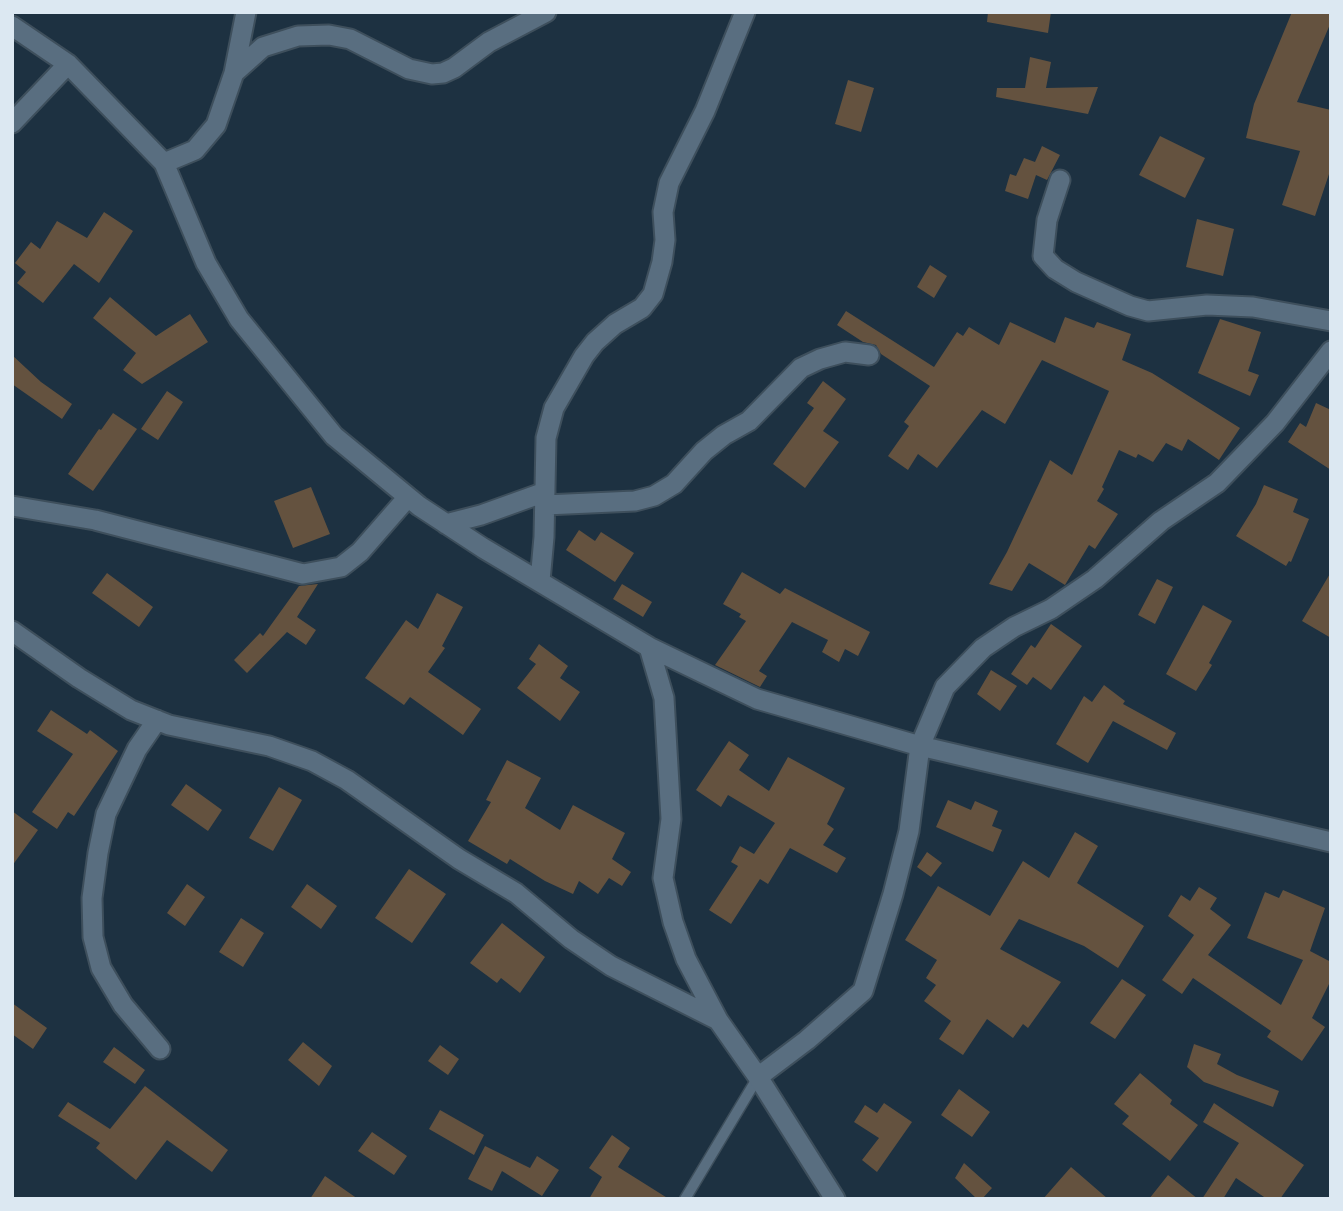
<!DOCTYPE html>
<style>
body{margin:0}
#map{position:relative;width:1343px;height:1211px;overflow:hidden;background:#1d3141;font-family:Cabin,sans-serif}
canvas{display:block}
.frame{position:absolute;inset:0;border:14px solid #dce8f2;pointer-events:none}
</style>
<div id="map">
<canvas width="1343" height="1211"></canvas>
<div class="frame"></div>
</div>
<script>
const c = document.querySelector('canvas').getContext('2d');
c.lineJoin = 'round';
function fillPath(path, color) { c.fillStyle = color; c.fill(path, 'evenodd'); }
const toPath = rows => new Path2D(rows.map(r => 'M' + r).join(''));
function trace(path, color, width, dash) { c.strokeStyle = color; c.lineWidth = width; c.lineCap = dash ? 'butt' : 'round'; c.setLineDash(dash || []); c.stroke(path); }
fillPath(toPath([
 [988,12,1051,12,1048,33,987,22],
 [1292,12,1331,12,1331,22,1297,102,1331,110,1331,168,1315,216,1282,205,1300,151,1246,138,1254,104],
 [1030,57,1051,62,1046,88,1098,87,1088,114,996,97,997,88,1025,88],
 [848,80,874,88,861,132,835,124],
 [1160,136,1205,158,1185,198,1139,175],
 [1042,146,1060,155,1047,180,1036,175,1028,199,1005,191,1010,174,1016,176,1024,158,1035,162],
 [104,212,133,231,99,283,74,264,43,303,17,283,26,272,15,263,31,242,40,249,57,221,87,238],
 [1197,219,1234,229,1223,276,1186,267],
 [930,265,947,276,934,298,917,287],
 [110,297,156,336,190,314,208,342,142,384,123,370,136,353,93,318],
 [846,311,934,367,957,332,963,336,969,327,999,345,1010,322,1055,343,1065,317,1094,328,1097,322,1131,334,1122,360,1152,373,1240,428,1219,460,1188,439,1182,451,1166,443,1153,462,1138,454,1136,458,1119,450,1102,487,1104,489,1097,501,1118,514,1095,549,1089,545,1065,585,1029,563,1012,591,989,584,1007,552,1050,460,1072,475,1109,391,1042,360,1005,424,982,410,937,468,918,454,908,470,888,456,909,426,904,422,930,386,881,354,876,345,863,342,837,325],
 [1220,319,1261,332,1248,371,1259,375,1250,396,1198,373],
 [12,355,41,382,72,404,62,419,12,384],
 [823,381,846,399,823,431,839,442,805,488,773,464,814,408,807,403],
 [167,391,183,402,158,440,141,429],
 [1316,403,1331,410,1331,470,1288,442,1300,423,1306,427],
 [113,413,137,429,93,491,68,474,99,429,101,430],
 [1264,485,1298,499,1293,512,1309,519,1291,562,1289,561,1286,566,1236,536,1256,504],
 [311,487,330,534,293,548,274,501],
 [579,530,595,541,601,532,634,553,615,582,566,550],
 [742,572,780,594,785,588,870,632,858,656,845,649,839,662,822,652,828,640,792,622,759,671,767,676,760,687,715,665,746,621,739,617,741,614,723,604],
 [1331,572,1331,638,1302,621],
 [107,573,153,607,139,627,92,593],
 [1157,579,1173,587,1155,624,1138,615],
 [318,584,297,617,316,630,306,645,287,632,247,673,234,660,260,633,263,636,299,586],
 [622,584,652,602,643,617,613,599],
 [437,593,463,607,442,646,445,648,428,672,481,709,463,735,410,697,404,705,365,678,406,620,418,629],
 [1203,605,1232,621,1209,663,1212,665,1196,691,1166,674],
 [1051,624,1082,646,1051,690,1033,677,1027,685,1011,674,1031,645,1035,648],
 [539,644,568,666,560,678,580,692,560,721,517,688,536,664,529,659],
 [991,670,1017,686,1000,711,977,694],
 [1104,685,1125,701,1123,704,1176,733,1167,750,1113,721,1088,763,1056,744,1084,696,1092,702],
 [51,710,87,734,90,730,118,751,74,816,68,812,57,829,32,812,73,754,37,731],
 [729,741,749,755,739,770,769,791,788,757,845,788,827,824,834,829,823,845,846,858,837,873,790,848,768,884,760,879,731,924,709,910,738,866,731,862,740,846,754,854,775,823,728,795,721,807,696,790],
 [507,760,541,778,525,808,560,830,573,805,625,833,612,859,631,872,622,886,609,878,598,894,579,881,573,894,545,881,510,859,507,864,468,841,491,802,486,800],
 [186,784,222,810,208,831,171,805],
 [279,787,302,800,273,851,249,838],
 [948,800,971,810,975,801,998,811,992,826,1002,830,993,852,936,827],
 [12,811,38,830,12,866],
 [1075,832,1098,846,1077,883,1144,926,1118,968,1084,946,1019,919,1000,949,1061,982,1028,1028,1023,1024,1013,1038,987,1019,963,1055,939,1039,951,1021,924,1001,936,985,926,978,937,960,905,940,938,886,990,916,1023,861,1049,878],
 [927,852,942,863,931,877,917,867],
 [409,869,446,894,412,943,375,918],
 [187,884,205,897,185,926,167,913],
 [307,884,337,906,321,929,291,907],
 [1199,887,1217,898,1210,909,1231,925,1208,955,1281,1005,1303,960,1247,938,1265,892,1279,898,1283,890,1325,908,1310,951,1331,962,1331,980,1312,1018,1325,1027,1302,1061,1267,1037,1271,1031,1193,978,1182,994,1162,980,1194,935,1168,916,1181,895,1190,901],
 [241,918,264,933,243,967,219,952],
 [502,923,545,957,520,993,501,978,497,983,470,963],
 [1122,979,1146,995,1115,1039,1090,1023],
 [12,1003,47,1028,33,1049,12,1034],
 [303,1042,332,1066,319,1086,288,1060],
 [1194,1044,1221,1054,1217,1064,1237,1075,1279,1091,1273,1107,1204,1082,1187,1067],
 [440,1045,459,1059,448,1075,428,1061],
 [114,1047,145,1070,135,1084,103,1062],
 [1140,1073,1172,1100,1170,1104,1198,1125,1170,1161,1122,1124,1129,1116,1114,1104],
 [145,1086,228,1150,212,1172,167,1140,136,1180,96,1148,100,1143,58,1116,68,1102,110,1129],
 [959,1089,990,1112,972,1137,941,1115],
 [884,1103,912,1122,877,1172,862,1160,879,1138,854,1122,865,1105,877,1113],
 [1214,1103,1304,1165,1280,1199,1267,1199,1236,1178,1223,1199,1202,1199,1239,1143,1203,1122],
 [440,1110,484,1135,474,1155,429,1129],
 [372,1132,407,1156,394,1175,358,1151],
 [612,1135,630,1148,618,1167,669,1199,589,1199,602,1177,589,1168],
 [485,1146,530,1168,537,1156,559,1170,542,1196,502,1171,492,1191,468,1179],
 [964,1163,992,1188,982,1199,977,1199,955,1178],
 [1071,1167,1108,1199,1043,1199],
 [1168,1175,1198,1199,1149,1199],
 [325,1176,358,1199,310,1199]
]), '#64523f');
const lane = toPath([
 [685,1199,758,1077]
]);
const street = toPath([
 [12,26,68,64,164,163,206,263,239,319,334,436,419,506,483,548,649,647,757,699,920,746,1331,842],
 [234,73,263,47,298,36,329,35,350,39,409,69,432,74,443,73,454,68,489,42,546,12],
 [12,123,68,64],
 [164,163,195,150,216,125,234,73,246,12],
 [1060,180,1047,220,1043,256,1055,269,1076,282,1130,306,1148,311,1207,305,1253,307,1331,321],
 [545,505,635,501,654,496,674,484,704,451,724,435,749,421,801,368,820,359,845,352,869,355],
 [12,506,95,520,303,574,341,567,360,552,408,497],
 [446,524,481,515,545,492],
 [540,581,544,537,546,438,554,408,584,356,595,342,615,324,642,308,653,294,662,262,665,240,663,212,669,183,705,111,745,12],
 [12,631,79,678,131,710,169,725,269,746,312,761,347,780,459,859,516,893,571,939,611,966,718,1020],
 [649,647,664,698,671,819,663,878,673,922,686,959,718,1020,758,1077,835,1199],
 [157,720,137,749,106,814,98,853,92,898,93,937,101,968,123,1005,160,1049],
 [758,1077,807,1040,863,991,893,894,909,831,920,746,945,687,983,648,1014,627,1051,609,1095,579,1161,521,1217,483,1275,423,1331,351]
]);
trace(lane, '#3e4f5c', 13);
trace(street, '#3e4f5c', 23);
trace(lane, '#596e80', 10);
trace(street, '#596e80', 19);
</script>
